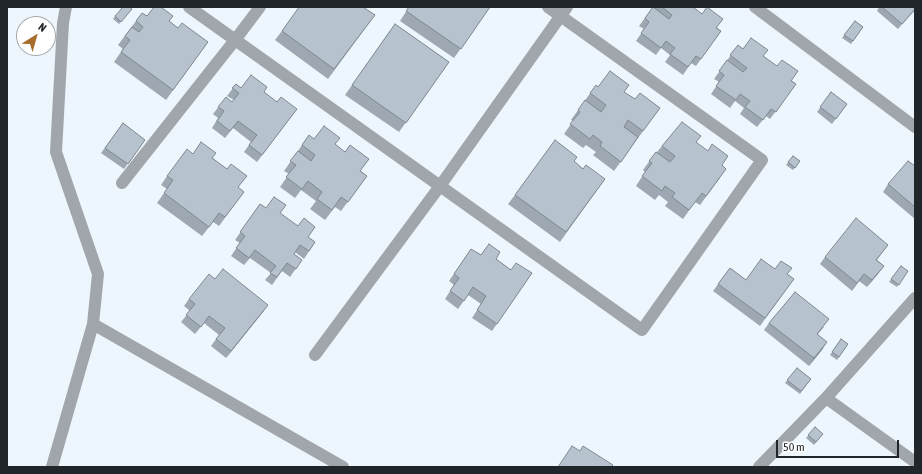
<!DOCTYPE html>
<style>
body{margin:0}
#map{position:relative;width:922px;height:474px;overflow:hidden;background:#eef6fd;font-family:"Asap Condensed",sans-serif}
canvas{display:block}
.frame{position:absolute;inset:0;border:8px solid #21262a;pointer-events:none}
.north{position:absolute;left:16px;top:16px;width:40px;height:40px;box-sizing:border-box;background:#fff;border:1px solid #a6a8aa;border-radius:50%;rotate:37deg;font-size:11px;font-weight:700;line-height:16px;text-align:center;color:#21262a}
.north::after{content:'';display:block;margin:auto;width:14px;height:18px;background:#a56e2a;clip-path:polygon(50% 0,100% 100%,50% 72%,0 100%)}
.scale{position:absolute;left:776px;top:440px;width:123px;height:18px;box-sizing:border-box;border:2px solid #21262a;border-top:0;padding-left:5px;font-size:12px;line-height:14px;white-space:nowrap;color:#21262a;-webkit-text-stroke:3px #fff;paint-order:stroke}
</style>
<div id="map">
<canvas width="922" height="474"></canvas>
<div class="frame"></div>
<div class="north">N</div>
<div class="scale">50 m</div>
</div>
<script>
const c = document.querySelector('canvas').getContext('2d');
c.lineJoin = 'round';
const toPath = rows => new Path2D(rows.map(r => 'M' + r).join(''));
function trace(path, color, width, dash) { c.strokeStyle = color; c.lineWidth = width; c.lineCap = dash ? 'butt' : 'round'; c.setLineDash(dash || []); c.stroke(path); }
function fillPath(path, color) { c.fillStyle = color; c.fill(path, 'evenodd'); }
trace(toPath([
 [189,7,642,330,762,160,548,7],
 [755,7,915,127],
 [122,183,235,40,260,7],
 [93,324,343,467],
 [315,355,440,186,567,7],
 [826,398,915,462],
 [52,467,93,324,98,274,56,152,63,23,66,7],
 [759,467,826,398,915,298]
]), '#a0a6ab', 12);
fillPath(toPath([
 [409,7,490,7,454,58,400,21],
 [653,7,693,7,721,31,696,66,691,63,683,75,665,62,670,55,661,48,656,55,636,41,644,29,639,26],
 [879,7,915,7,898,29,877,11],
 [132,9,119,24,113,19,115,16],
 [142,13,147,16,169,21,178,28,208,42,166,100,114,62,123,49,118,45],
 [375,15,328,79,275,40,282,31],
 [855,21,863,27,851,44,842,38],
 [395,24,449,62,399,132,345,95],
 [738,45,743,49,763,56,796,84,770,119,766,116,757,127,740,114,744,108,735,101,730,108,711,94,719,82,714,79],
 [236,84,241,88,264,92,277,102,297,109,257,162,244,152,251,142,233,128,225,138,212,128,218,118,213,114,226,97,232,102,234,100,227,96],
 [596,85,598,87,624,92,635,99,660,108,614,171,593,155,596,152,586,145,583,148,564,134,573,121,571,120],
 [831,92,847,104,832,124,817,112],
 [123,123,145,140,124,169,101,153],
 [309,135,314,139,335,144,361,171,367,176,341,211,335,207,325,220,310,209,316,201,301,190,295,198,280,187,289,174,284,171],
 [696,142,722,165,720,178,700,205,695,202,683,219,665,206,668,202,659,195,655,200,636,186,645,172,643,170,656,152,657,152,662,146],
 [193,154,213,158,238,187,244,192,219,226,213,222,202,236,157,203,167,189,161,185,167,176],
 [793,156,800,161,793,170,786,165],
 [574,161,583,169,605,179,560,242,508,204,515,195],
 [915,166,915,219,883,192,888,184],
 [260,204,266,208,280,213,308,237,315,242,304,259,295,252,294,254,302,260,290,277,282,271,272,285,265,280,271,273,250,258,244,265,231,256,240,243,235,240],
 [888,245,877,260,884,266,867,287,859,281,852,291,820,264,825,257],
 [471,249,481,255,496,259,511,270,532,273,492,331,472,318,481,304,468,295,458,309,445,299,454,285,449,281],
 [901,266,908,271,897,287,889,282],
 [730,268,746,280,775,269,788,274,789,286,760,326,713,291],
 [215,279,268,305,263,312,226,358,211,346,219,335,204,323,195,334,181,322,190,311,184,306,189,299],
 [769,323,824,327,817,335,827,342,809,366,764,330],
 [841,339,848,344,837,360,830,355],
 [797,368,811,379,800,394,785,383],
 [815,427,823,434,814,445,806,438]
]), '#9da8b2');
fillPath(toPath([
 [915,9,915,10,898,29,902,24],
 [884,266,878,274,867,287,872,280],
 [864,274,859,281,852,291,857,283],
 [268,305,263,312,226,358,231,351],
 [827,342,822,350,809,366,814,358]
]), '#7f8891');
const building = toPath([
 [123,7,129,7,132,9,121,22,115,16,123,7],
 [154,7,161,7,173,16,169,21,178,28,182,23,208,42,173,90,121,52,130,40,125,36,132,27,139,32,143,27,136,21,142,13,147,16,154,7],
 [299,7,363,7,375,15,334,69,282,31,299,7],
 [409,7,490,7,461,49,406,11,409,7],
 [653,7,669,19,672,15,662,7,693,7,702,14,707,7,723,19,716,28,721,31,701,59,696,56,688,67,670,54,675,48,666,41,661,48,641,33,649,22,645,18,653,7],
 [882,7,915,7,915,9,902,24,882,7],
 [855,21,863,27,853,41,844,35,855,21],
 [395,24,449,62,406,123,352,85,395,24],
 [751,38,768,50,763,56,777,66,782,60,798,71,791,81,796,84,776,112,771,109,763,120,745,107,750,101,740,94,736,100,716,86,724,75,719,71,727,60,743,72,747,68,730,55,738,45,743,49,751,38],
 [610,71,629,85,624,92,635,99,640,93,660,108,643,131,628,120,624,127,638,137,621,162,600,146,602,142,593,135,590,139,570,124,580,112,578,110,585,100,601,112,606,105,590,93,596,85,598,87,610,71],
 [251,75,267,87,264,92,277,102,281,97,297,109,262,155,249,145,257,135,238,121,230,131,217,121,224,111,218,107,226,97,232,102,239,93,232,88,236,84,241,88,251,75],
 [831,92,847,104,836,119,820,107,831,92],
 [682,122,701,136,696,142,708,151,712,144,728,156,722,165,726,169,706,196,702,193,689,210,672,197,675,193,665,186,662,191,642,176,652,163,649,161,656,152,670,162,675,156,662,146,682,122],
 [123,123,145,140,128,164,105,148,123,123],
 [324,126,340,138,335,144,345,152,350,145,369,159,360,171,367,176,348,202,341,197,332,210,317,199,322,192,308,181,302,189,286,177,296,165,290,161,298,151,311,161,315,155,302,145,309,135,314,139,324,126],
 [555,140,577,157,574,161,583,169,586,165,605,179,566,232,515,195,555,140],
 [201,142,216,153,212,158,227,169,231,164,247,176,238,187,244,192,225,217,219,213,209,227,164,193,173,180,167,176,187,149,193,154,201,142],
 [793,156,800,161,795,168,788,162,793,156],
 [908,161,915,166,915,207,888,184,908,161],
 [274,197,286,205,280,213,298,226,304,218,315,227,308,237,315,242,309,251,300,245,294,254,302,260,296,269,287,263,277,277,270,273,276,266,255,250,249,258,236,248,245,236,240,232,260,204,266,208,274,197],
 [856,218,888,245,876,260,884,266,872,280,864,274,857,283,825,257,856,218],
 [489,244,500,252,496,259,511,270,516,263,532,273,497,324,477,310,486,296,473,287,464,301,450,291,459,278,454,274,471,249,481,255,489,244],
 [761,259,775,269,781,261,792,268,787,274,794,279,765,318,718,284,730,268,746,280,761,259],
 [901,266,908,271,899,285,891,279,901,266],
 [223,269,268,305,231,351,216,339,225,328,209,316,201,327,186,315,195,304,189,299,209,274,215,279,223,269],
 [795,292,829,319,817,334,827,342,814,358,769,323,795,292],
 [841,339,848,344,839,357,832,352,841,339],
 [797,368,811,379,801,391,787,380,797,368],
 [815,427,823,434,816,442,808,435,815,427],
 [572,446,580,451,583,446,613,465,611,467,558,467,572,446]
]);
fillPath(building, '#b6c3cf');
trace(building, '#7f8891', 1);
</script>
